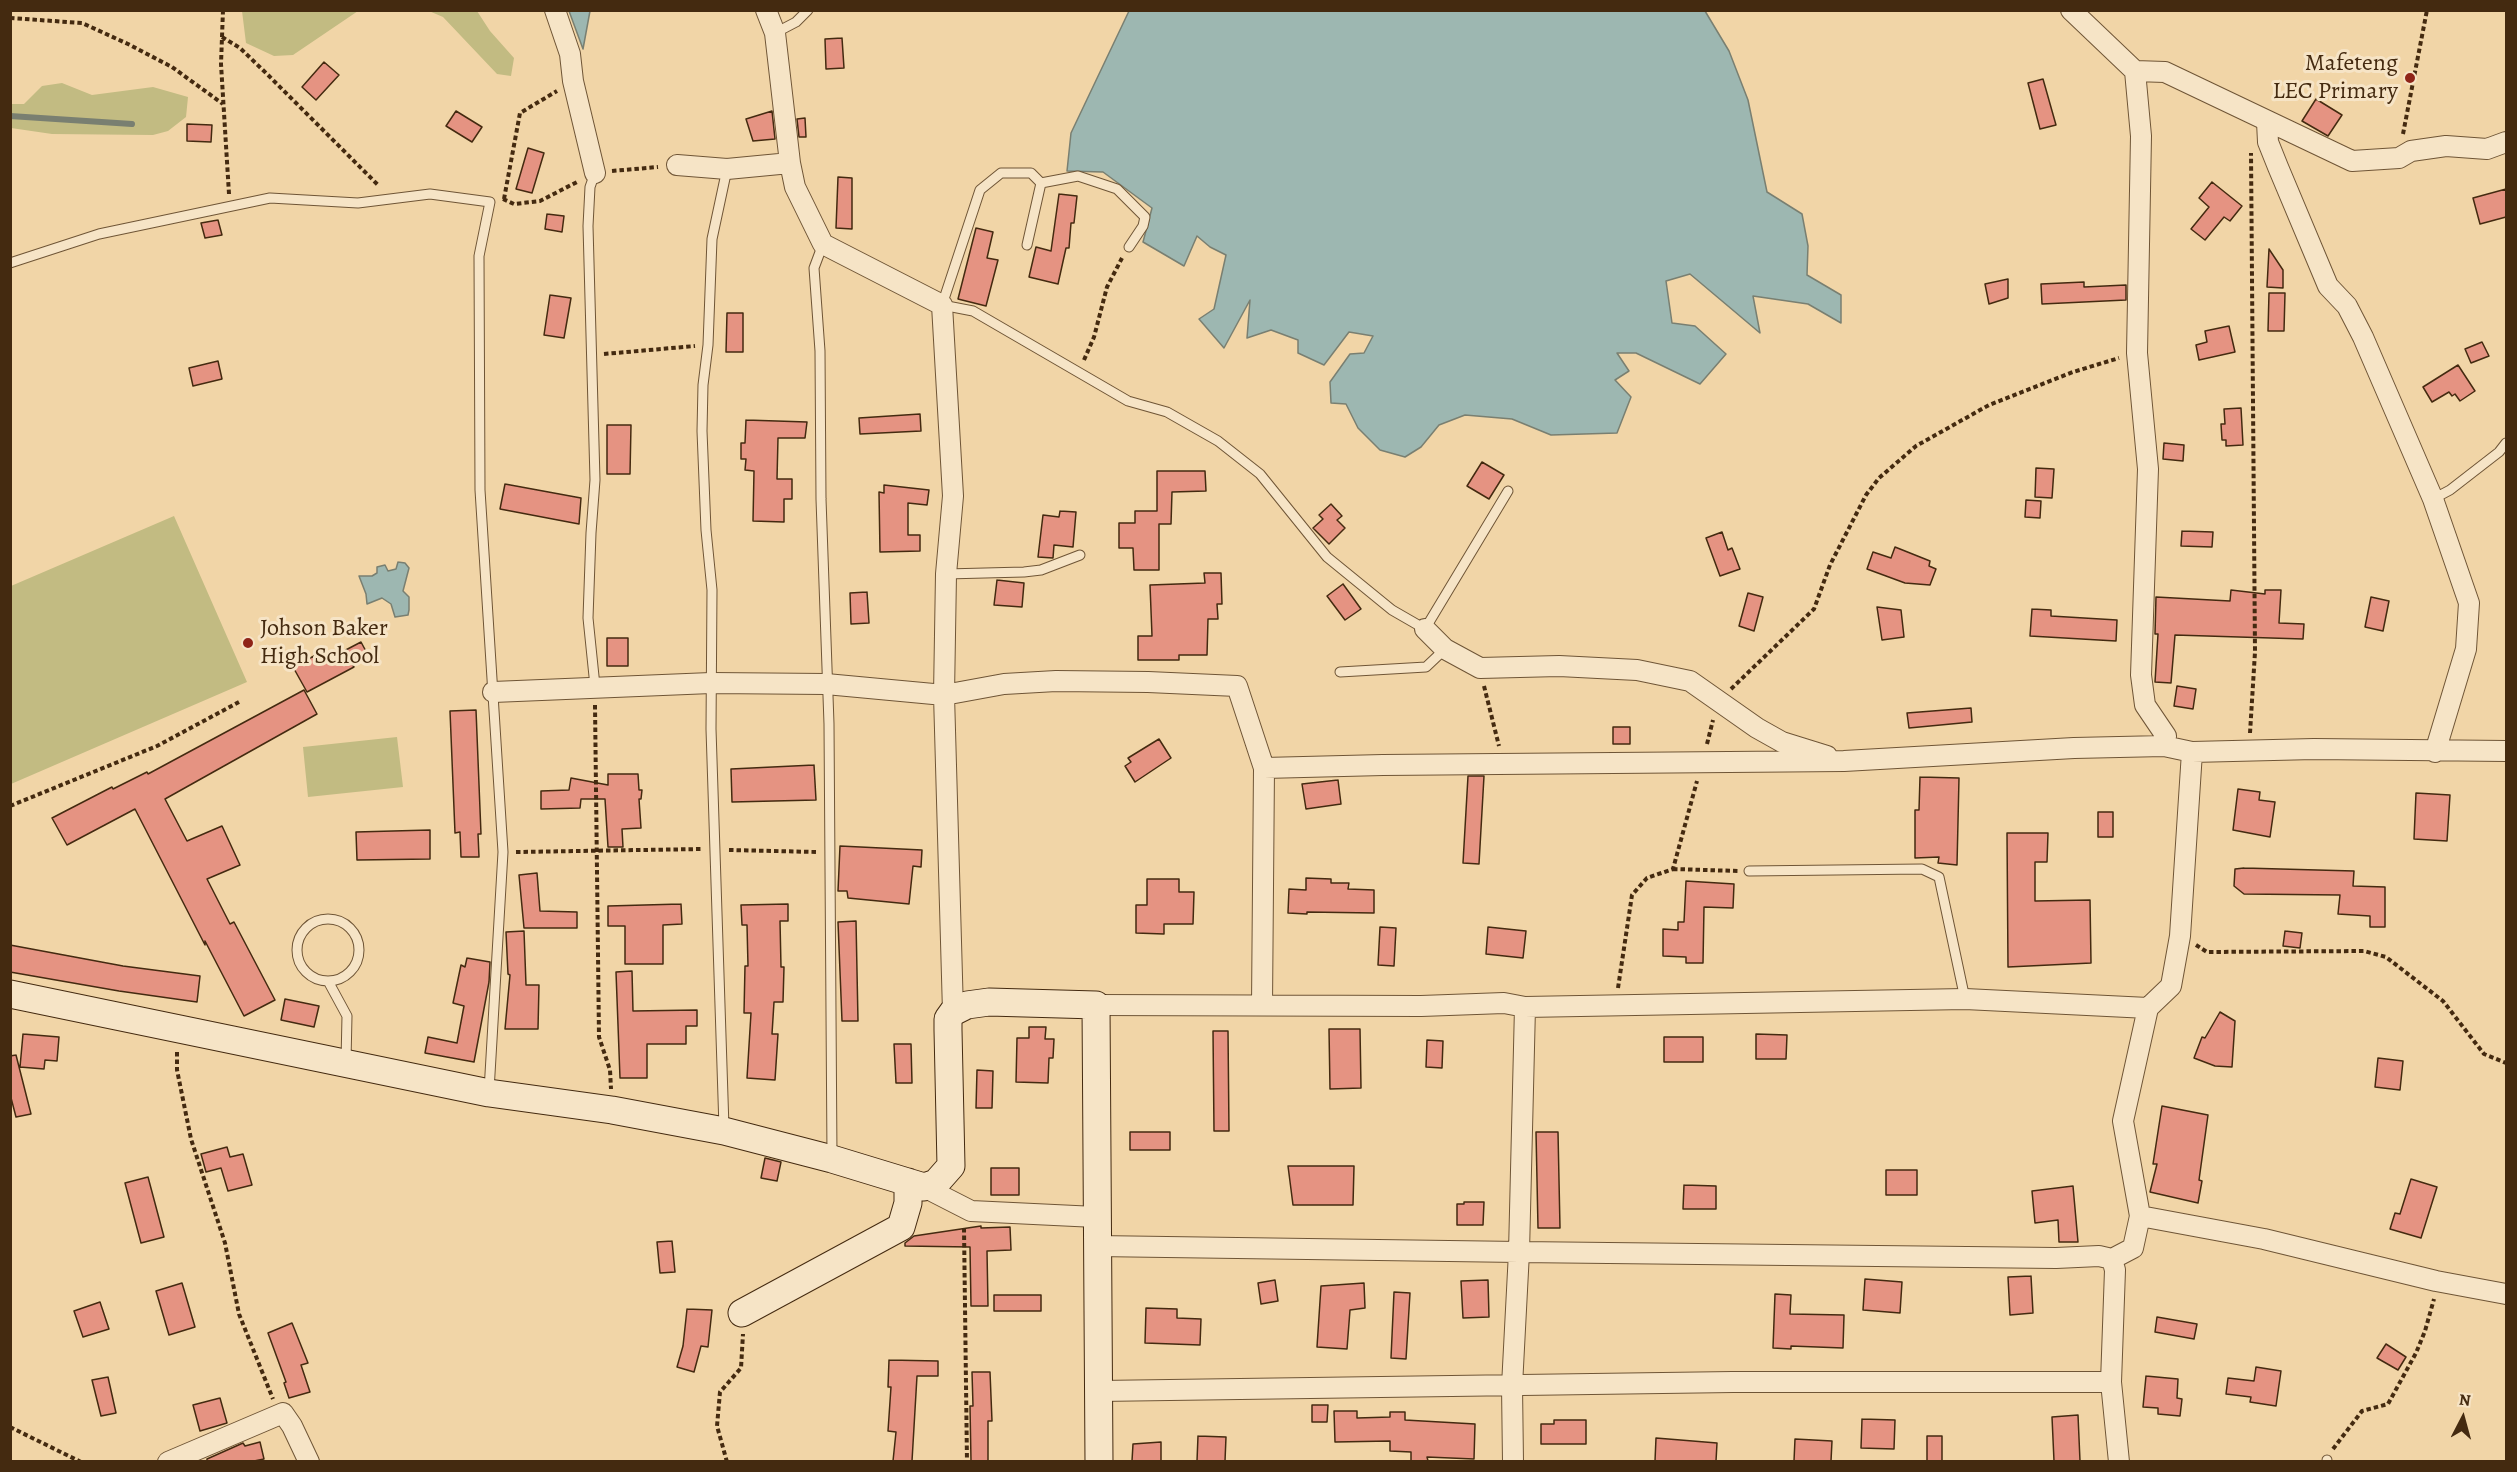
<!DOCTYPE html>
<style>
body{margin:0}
#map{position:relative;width:2517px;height:1472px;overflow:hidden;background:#f1d5a7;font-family:Alegreya,serif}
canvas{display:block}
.frame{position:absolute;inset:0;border:12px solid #442a10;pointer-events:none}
.north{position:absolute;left:2433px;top:1388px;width:60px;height:60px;-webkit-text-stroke:4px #f6e4c6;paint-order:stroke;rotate:6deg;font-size:16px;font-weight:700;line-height:24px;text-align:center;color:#442a10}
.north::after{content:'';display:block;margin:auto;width:21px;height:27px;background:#442a10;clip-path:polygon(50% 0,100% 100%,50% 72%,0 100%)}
</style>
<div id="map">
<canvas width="2517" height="1472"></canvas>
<div class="frame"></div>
<div class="north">N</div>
</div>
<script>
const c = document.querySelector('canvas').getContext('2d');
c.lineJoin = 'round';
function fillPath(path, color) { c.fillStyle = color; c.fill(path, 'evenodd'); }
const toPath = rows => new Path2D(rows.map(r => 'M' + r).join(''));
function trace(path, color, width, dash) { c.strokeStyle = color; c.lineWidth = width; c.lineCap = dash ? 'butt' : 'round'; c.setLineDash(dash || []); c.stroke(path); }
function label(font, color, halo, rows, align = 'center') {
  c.font = font + ' Alegreya,serif'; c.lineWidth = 6; c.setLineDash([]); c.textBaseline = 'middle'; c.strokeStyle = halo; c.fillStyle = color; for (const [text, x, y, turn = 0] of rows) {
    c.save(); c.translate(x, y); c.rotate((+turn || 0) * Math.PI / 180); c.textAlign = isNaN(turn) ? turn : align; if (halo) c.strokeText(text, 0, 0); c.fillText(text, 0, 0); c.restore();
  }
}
fillPath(toPath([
 [242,11,242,10,358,11,293,55,274,56,246,43],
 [429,11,477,11,490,31,514,58,511,76,497,74,443,17],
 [62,83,92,95,153,87,188,97,186,117,168,131,153,135,52,134,11,128,11,104,24,104,42,86],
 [174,516,247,682,11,784,11,586],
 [397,737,403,787,308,797,303,747]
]), '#c2bb82');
const water = toPath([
 [569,11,590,11,583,49,569,11],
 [1129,11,1705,11,1729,51,1748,100,1767,192,1802,214,1808,246,1807,275,1841,295,1841,323,1808,304,1753,296,1760,333,1690,274,1666,281,1672,323,1695,326,1726,354,1700,384,1636,353,1617,353,1629,371,1615,380,1631,397,1617,433,1551,435,1512,419,1465,415,1439,425,1421,447,1405,457,1380,450,1358,428,1346,404,1331,403,1330,382,1350,354,1364,353,1373,336,1349,332,1324,365,1298,353,1298,340,1271,330,1247,338,1250,300,1224,348,1199,319,1214,309,1226,255,1210,247,1197,236,1184,266,1143,242,1152,208,1103,172,1067,171,1071,133,1129,11],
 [398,562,405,563,409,568,403,591,409,597,409,610,408,615,395,617,391,604,382,598,367,604,366,594,359,576,372,576,377,573,377,567,385,565,388,571,396,569,398,562]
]);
fillPath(water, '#9db7b1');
trace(water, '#797f71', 1.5);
trace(toPath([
 [10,116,132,124]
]), '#797f71', 6);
const building = toPath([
 [842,38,844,68,826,69,825,39,842,38],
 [324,62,339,75,316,100,302,87,324,62],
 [2043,79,2056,125,2040,129,2028,83,2043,79],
 [2316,99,2342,115,2328,136,2302,121,2316,99],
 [456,111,482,127,472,142,446,126,456,111],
 [772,111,775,139,753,141,746,119,772,111],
 [805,118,806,137,799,137,797,119,805,118],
 [187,124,212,125,211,142,187,141,187,124],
 [528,148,544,153,532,193,516,189,528,148],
 [838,177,852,178,852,229,836,228,838,177],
 [2212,182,2242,206,2230,221,2224,217,2205,240,2191,229,2209,207,2199,198,2212,182],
 [2506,189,2506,217,2480,224,2473,198,2506,189],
 [1059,194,1077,196,1074,223,1071,223,1069,248,1066,248,1058,284,1029,277,1036,247,1051,251,1059,194],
 [547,214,564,216,562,232,545,229,547,214],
 [218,220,222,235,205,238,201,223,218,220],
 [976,228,993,232,987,258,998,260,986,306,958,299,976,228],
 [2269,249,2283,270,2283,288,2267,287,2269,249],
 [2008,279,2008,298,1989,304,1985,284,2008,279],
 [2084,282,2084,287,2126,285,2126,300,2042,304,2041,284,2084,282],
 [2269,293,2285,293,2284,331,2268,331,2269,293],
 [550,295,571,298,564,338,544,335,550,295],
 [727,313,743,313,743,352,726,352,727,313],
 [2229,326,2235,352,2199,360,2196,345,2207,342,2205,331,2229,326],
 [2482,342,2489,356,2471,363,2465,349,2482,342],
 [218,361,222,379,193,386,189,368,218,361],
 [2458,365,2475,391,2460,401,2455,394,2452,396,2449,392,2432,402,2423,387,2458,365],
 [2241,408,2243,445,2226,446,2226,440,2222,440,2221,424,2225,424,2224,409,2241,408],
 [920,414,921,431,860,434,859,418,920,414],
 [746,420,807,422,805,438,778,438,777,479,792,479,792,499,784,499,784,522,753,521,754,471,745,470,746,459,741,459,741,443,745,443,746,420],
 [607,425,631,425,630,474,607,474,607,425],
 [2164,443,2184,445,2183,461,2163,459,2164,443],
 [1482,462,1504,475,1489,499,1467,486,1482,462],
 [2036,468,2054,469,2052,498,2035,497,2036,468],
 [1157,471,1205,471,1206,491,1172,492,1171,524,1159,524,1159,570,1134,570,1133,548,1119,548,1119,523,1135,523,1135,511,1157,511,1157,471],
 [505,484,581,498,579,524,500,509,505,484],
 [884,485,929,490,927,505,908,503,908,535,920,535,920,551,880,552,879,492,884,493,884,485],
 [2026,500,2041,501,2040,518,2025,517,2026,500],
 [1331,504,1342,516,1337,520,1345,528,1329,544,1313,528,1323,519,1319,515,1331,504],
 [1060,511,1076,512,1073,547,1054,545,1053,558,1038,557,1043,515,1059,517,1060,511],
 [2182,531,2213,532,2212,547,2181,546,2182,531],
 [1722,532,1728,550,1732,548,1740,569,1720,576,1706,538,1722,532],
 [1895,547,1930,561,1929,566,1936,569,1930,585,1905,583,1867,569,1873,552,1891,558,1895,547],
 [1204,573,1221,573,1222,604,1217,604,1218,619,1208,619,1207,655,1179,655,1179,660,1138,660,1138,636,1152,636,1150,585,1205,583,1204,573],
 [997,580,1024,583,1022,607,994,605,997,580],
 [1343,584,1361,609,1345,620,1327,596,1343,584],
 [2231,590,2265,594,2265,590,2281,590,2279,623,2304,624,2303,639,2175,635,2171,683,2155,682,2158,634,2155,634,2156,597,2230,601,2231,590],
 [867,592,869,623,851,624,850,593,867,592],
 [1748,593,1763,597,1754,631,1739,626,1748,593],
 [2371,597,2389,601,2383,631,2365,627,2371,597],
 [1877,607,1901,610,1904,637,1882,640,1877,607],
 [2032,609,2051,610,2051,616,2117,620,2116,641,2030,636,2032,609],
 [607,638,628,638,628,666,607,666,607,638],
 [361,642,368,655,352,664,354,667,307,692,293,667,314,656,319,664,361,642],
 [2177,686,2196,689,2193,709,2174,706,2177,686],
 [304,690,317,714,165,799,187,841,222,826,240,865,207,879,230,924,234,922,275,1000,244,1016,205,941,205,945,135,809,67,845,52,818,112,787,113,789,147,772,148,774,304,690],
 [1971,708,1972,722,1909,728,1907,713,1971,708],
 [476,710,481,834,478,834,479,857,461,857,460,832,455,833,450,711,476,710],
 [1613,727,1630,727,1630,744,1613,744,1613,727],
 [1159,739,1171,758,1135,782,1125,766,1131,762,1128,758,1159,739],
 [814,765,816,800,732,802,731,769,814,765],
 [608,774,638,774,639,790,642,790,641,799,639,799,641,828,622,829,623,847,608,847,605,799,581,799,580,808,541,809,541,791,569,790,571,778,608,785,608,774],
 [1468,776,1484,776,1479,864,1463,863,1468,776],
 [1920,777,1959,778,1957,865,1938,863,1939,857,1915,858,1915,810,1919,810,1920,777],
 [1338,780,1341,804,1306,809,1302,784,1338,780],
 [2238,789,2260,792,2259,800,2275,802,2270,837,2233,830,2238,789],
 [2416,793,2450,795,2447,841,2414,839,2416,793],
 [2098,812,2113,812,2113,837,2098,837,2098,812],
 [430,830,430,859,357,860,356,832,430,830],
 [2007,833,2048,833,2047,862,2035,862,2035,901,2090,900,2091,963,2008,967,2007,833],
 [840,846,922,850,921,867,913,866,909,904,848,898,847,891,838,891,840,846],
 [2244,868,2354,871,2353,886,2385,887,2385,927,2370,927,2370,916,2338,914,2340,895,2244,894,2234,886,2235,869,2244,868],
 [537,873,540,911,577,912,577,928,524,928,519,875,537,873],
 [1306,878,1331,879,1331,883,1349,883,1348,889,1374,890,1374,913,1307,912,1307,914,1288,913,1289,889,1306,890,1306,878],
 [1147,879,1179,879,1179,892,1194,892,1193,924,1164,924,1164,934,1136,933,1136,905,1147,905,1147,879],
 [1686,881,1734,884,1733,908,1704,907,1703,963,1686,963,1686,957,1663,956,1663,929,1678,930,1678,922,1684,922,1686,881],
 [681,904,682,924,663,925,663,964,625,964,625,926,608,926,608,906,681,904],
 [788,904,788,921,780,921,781,967,784,967,783,1002,774,1002,772,1034,778,1034,775,1080,747,1078,751,1013,744,1013,745,966,748,966,747,925,742,925,741,905,788,904],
 [856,921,858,1021,842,1021,838,922,856,921],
 [1380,927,1396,928,1394,966,1378,965,1380,927],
 [1488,927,1526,931,1523,958,1486,954,1488,927],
 [524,931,526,985,539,985,538,1029,505,1029,510,975,508,974,506,932,524,931],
 [2285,931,2302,933,2300,948,2283,946,2285,931],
 [10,945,123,966,200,976,197,1002,119,991,10,972,10,945],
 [467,958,490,962,489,982,474,1062,425,1053,428,1037,457,1043,464,1006,453,1003,461,965,465,967,467,958],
 [632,971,633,1011,697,1010,697,1026,686,1026,686,1044,647,1044,647,1078,620,1078,616,972,632,971],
 [285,999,319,1006,314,1027,281,1020,285,999],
 [2220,1012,2235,1021,2232,1067,2215,1066,2194,1058,2202,1037,2205,1038,2220,1012],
 [1029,1027,1046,1027,1045,1039,1054,1039,1053,1058,1049,1058,1048,1083,1016,1082,1017,1038,1029,1038,1029,1027],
 [1329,1029,1360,1029,1361,1088,1330,1089,1329,1029],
 [1213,1031,1228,1031,1229,1131,1214,1131,1213,1031],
 [23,1034,59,1037,57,1061,45,1060,44,1069,20,1067,23,1034],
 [1756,1034,1787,1035,1786,1059,1756,1059,1756,1034],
 [1664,1037,1703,1037,1703,1062,1664,1062,1664,1037],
 [1427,1040,1443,1041,1442,1068,1426,1067,1427,1040],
 [894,1044,911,1044,912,1083,896,1083,894,1044],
 [16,1055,31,1114,16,1117,10,1094,10,1056,16,1055],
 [2378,1058,2403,1061,2400,1090,2375,1087,2378,1058],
 [977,1070,993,1071,992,1108,976,1108,977,1070],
 [2162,1106,2208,1115,2199,1180,2202,1181,2198,1203,2150,1192,2157,1164,2153,1164,2162,1106],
 [1130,1132,1170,1132,1170,1150,1130,1150,1130,1132],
 [1536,1132,1558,1132,1560,1228,1538,1228,1536,1132],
 [227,1147,230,1157,243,1154,252,1185,228,1191,221,1168,206,1172,201,1154,227,1147],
 [765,1158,781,1162,777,1181,761,1178,765,1158],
 [1288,1166,1354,1166,1353,1205,1293,1205,1288,1166],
 [991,1168,1019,1168,1019,1195,991,1195,991,1168],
 [1886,1170,1917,1170,1917,1195,1886,1195,1886,1170],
 [148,1177,164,1237,141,1243,125,1183,148,1177],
 [2411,1179,2437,1187,2421,1238,2390,1229,2395,1213,2400,1214,2411,1179],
 [1684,1185,1716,1186,1716,1209,1683,1209,1684,1185],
 [2073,1186,2078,1242,2059,1242,2058,1220,2035,1223,2032,1191,2073,1186],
 [1464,1202,1484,1202,1483,1225,1457,1225,1457,1204,1464,1204,1464,1202],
 [981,1226,981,1228,1010,1227,1011,1250,987,1251,988,1306,971,1306,970,1247,905,1246,905,1243,914,1236,981,1226],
 [672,1241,675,1272,660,1273,657,1242,672,1241],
 [2031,1276,2033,1313,2010,1315,2008,1277,2031,1276],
 [1865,1279,1902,1282,1900,1313,1863,1310,1865,1279],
 [1275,1280,1278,1301,1261,1304,1258,1283,1275,1280],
 [1488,1280,1489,1317,1463,1318,1461,1281,1488,1280],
 [182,1283,195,1327,169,1335,156,1291,182,1283],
 [1364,1283,1365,1308,1350,1310,1347,1349,1317,1347,1321,1286,1364,1283],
 [1394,1292,1410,1293,1406,1359,1391,1358,1394,1292],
 [1775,1294,1791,1295,1790,1314,1844,1315,1843,1348,1791,1346,1791,1349,1773,1348,1775,1294],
 [994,1295,1041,1295,1041,1311,994,1311,994,1295],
 [100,1302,109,1329,83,1337,74,1311,100,1302],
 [1146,1308,1177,1309,1177,1318,1201,1319,1200,1345,1145,1343,1146,1308],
 [687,1309,712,1310,708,1347,701,1346,694,1372,677,1367,683,1346,687,1309],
 [2157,1317,2197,1324,2194,1339,2155,1332,2157,1317],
 [292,1323,308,1363,301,1365,310,1392,289,1398,284,1383,286,1382,268,1333,292,1323],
 [2386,1344,2406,1357,2398,1370,2377,1358,2386,1344],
 [889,1360,938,1361,938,1376,917,1376,912,1461,893,1461,896,1432,888,1431,891,1387,888,1387,889,1360],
 [2256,1367,2281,1371,2276,1406,2250,1402,2251,1397,2226,1394,2228,1378,2254,1381,2256,1367],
 [972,1372,990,1372,992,1421,988,1421,988,1461,971,1461,970,1406,973,1406,972,1372],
 [2146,1376,2178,1379,2177,1398,2182,1399,2180,1416,2158,1414,2158,1408,2143,1407,2146,1376],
 [108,1377,116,1413,101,1416,92,1380,108,1377],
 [220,1398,227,1423,200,1431,193,1405,220,1398],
 [1312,1405,1328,1405,1327,1422,1312,1422,1312,1405],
 [1334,1411,1357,1411,1357,1418,1390,1417,1390,1412,1405,1412,1405,1420,1475,1424,1474,1459,1427,1457,1428,1461,1411,1461,1411,1452,1390,1451,1390,1441,1335,1442,1334,1411],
 [2078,1415,2080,1461,2054,1461,2052,1417,2078,1415],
 [1862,1419,1895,1420,1894,1449,1861,1448,1862,1419],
 [1554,1420,1586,1420,1586,1444,1541,1444,1541,1424,1554,1424,1554,1420],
 [1198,1436,1226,1437,1225,1461,1197,1461,1198,1436],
 [1927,1436,1942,1436,1942,1461,1927,1461,1927,1436],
 [1656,1438,1717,1443,1716,1461,1655,1461,1656,1438],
 [1795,1439,1832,1441,1831,1461,1794,1461,1795,1439],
 [260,1442,264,1459,254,1461,207,1461,207,1459,243,1443,245,1446,260,1442],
 [1161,1442,1161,1461,1132,1461,1133,1444,1161,1442]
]);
fillPath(building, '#e59382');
trace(building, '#442a10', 1.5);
const lane = toPath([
 [775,33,796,22,808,10],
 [1041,183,1031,173,1001,173,980,190,942,305,973,311,1128,401,1167,412,1218,441,1260,474,1327,557,1392,610,1425,629,1508,491],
 [1041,183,1078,176,1117,189,1145,217,1143,226,1129,247],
 [823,244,814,268,820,351,821,499,829,724,832,1157],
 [1027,245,1041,183],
 [10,263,99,234,270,198,358,203,430,194,490,202,479,256,480,490,503,852,489,1091],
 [2433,499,2450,490,2499,452,2506,443],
 [946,574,1024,572,1041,570,1080,555],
 [1340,672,1426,667,1445,649],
 [595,686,588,618,591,533,595,480,588,226,590,187,595,173],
 [1749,871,1922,869,1939,877,1965,999],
 '297 950a31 31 0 1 1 62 0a31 31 0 1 1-62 0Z',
 [328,981,347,1016,346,1061],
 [724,1128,711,729,712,590,706,530,702,431,703,385,708,345,712,239,727,169],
 [2327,1462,2327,1460]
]);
const street = toPath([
 [555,10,570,54,573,81,595,173],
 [766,10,775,33,790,163,795,187,823,244,942,305,953,496,946,574,944,695,953,1012],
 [2071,10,2135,71,2141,136,2137,353,2148,469,2141,675,2145,705,2166,736,2164,746],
 [2135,71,2165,72,2352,161,2399,158,2411,151,2446,146,2487,149,2506,142],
 [2267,122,2268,142,2278,167,2328,286,2347,306,2363,337,2433,499,2469,603,2466,649,2435,752],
 [677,165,727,169,790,163],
 [1425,629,1445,649,1480,668,1559,666,1637,670,1690,681,1757,728,1782,742,1827,756],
 [493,692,711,683,826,684,944,695,1004,684,1056,681,1148,682,1237,686,1264,768,1262,1005],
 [1264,768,1383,765,1844,761,2074,748,2164,746,2192,752,2314,749,2506,751],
 [1096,1005,1421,1006,1504,1003,1525,1007,1965,999,2148,1008],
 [1525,1007,1519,1252,2056,1258,2099,1256,2112,1259,2133,1248,2140,1216,2123,1121,2148,1008,2171,986,2180,936,2192,752],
 [924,1187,971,1211,1096,1217],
 [2140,1216,2264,1239,2436,1281,2506,1294],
 [1096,1246,1519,1252,1512,1386,1513,1462],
 [2112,1259,2115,1270,2111,1382,2119,1462],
 [1099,1391,1733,1382,2111,1382],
 [168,1462,283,1413,292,1426,309,1462]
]);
const secondary = toPath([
 [10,994,489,1093,612,1110,724,1131,832,1159,924,1187,936,1183,951,1166,948,1030,948,1019,953,1012,967,1005,989,1002,1096,1005,1099,1462],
 [742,1313,901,1227,908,1203,908,1182]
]);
trace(lane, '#6f5536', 11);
trace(street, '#6f5536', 22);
trace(secondary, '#442a10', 29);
trace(toPath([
 [223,10,221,64,229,194],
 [10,18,82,23,128,44,172,67,223,104],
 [222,37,240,48,267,74,379,186],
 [2403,134,2427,10],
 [612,171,658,167],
 [503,199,514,204,540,201,577,182],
 [504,199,520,113,557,91],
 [604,354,695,346],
 [1084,360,1094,337,1107,287,1122,258],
 [1484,686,1499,746],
 [1731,689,1814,609,1830,565,1866,495,1879,478,1916,446,1989,405,2073,372,2119,358],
 [595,705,599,1037,610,1070,611,1089],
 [2250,733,2255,652,2251,153],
 [1707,744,1713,720],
 [10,806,157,746,239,702],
 [729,850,817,852],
 [516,852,703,849],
 [1673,869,1738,871],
 [2196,945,2207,952,2364,951,2386,957,2443,1001,2484,1054,2506,1063],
 [1618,988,1632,895,1647,878,1673,869,1697,781],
 [177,1052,177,1070,191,1139,225,1243,239,1314,273,1399],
 [964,1228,967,1462],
 [10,1427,81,1462],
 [2333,1449,2362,1411,2388,1404,2416,1353,2425,1331,2434,1299],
 [727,1462,717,1426,720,1392,741,1368,743,1334]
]), '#442a10', 4, [4.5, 3]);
trace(lane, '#f6e4c6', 9);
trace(street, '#f6e4c6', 20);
trace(secondary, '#f6e4c6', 27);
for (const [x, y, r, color] of [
 [2410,78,6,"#8f2418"],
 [248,643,6,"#8f2418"]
]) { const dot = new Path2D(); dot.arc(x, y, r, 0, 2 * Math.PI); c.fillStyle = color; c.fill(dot); trace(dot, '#f6e4c6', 2); }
label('24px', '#442a10', '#f6e4c6', [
 ["Mafeteng",2398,64],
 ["LEC Primary",2398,92],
 ["Johson Baker",260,629,"left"],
 ["High School",260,657,"left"]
], 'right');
</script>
